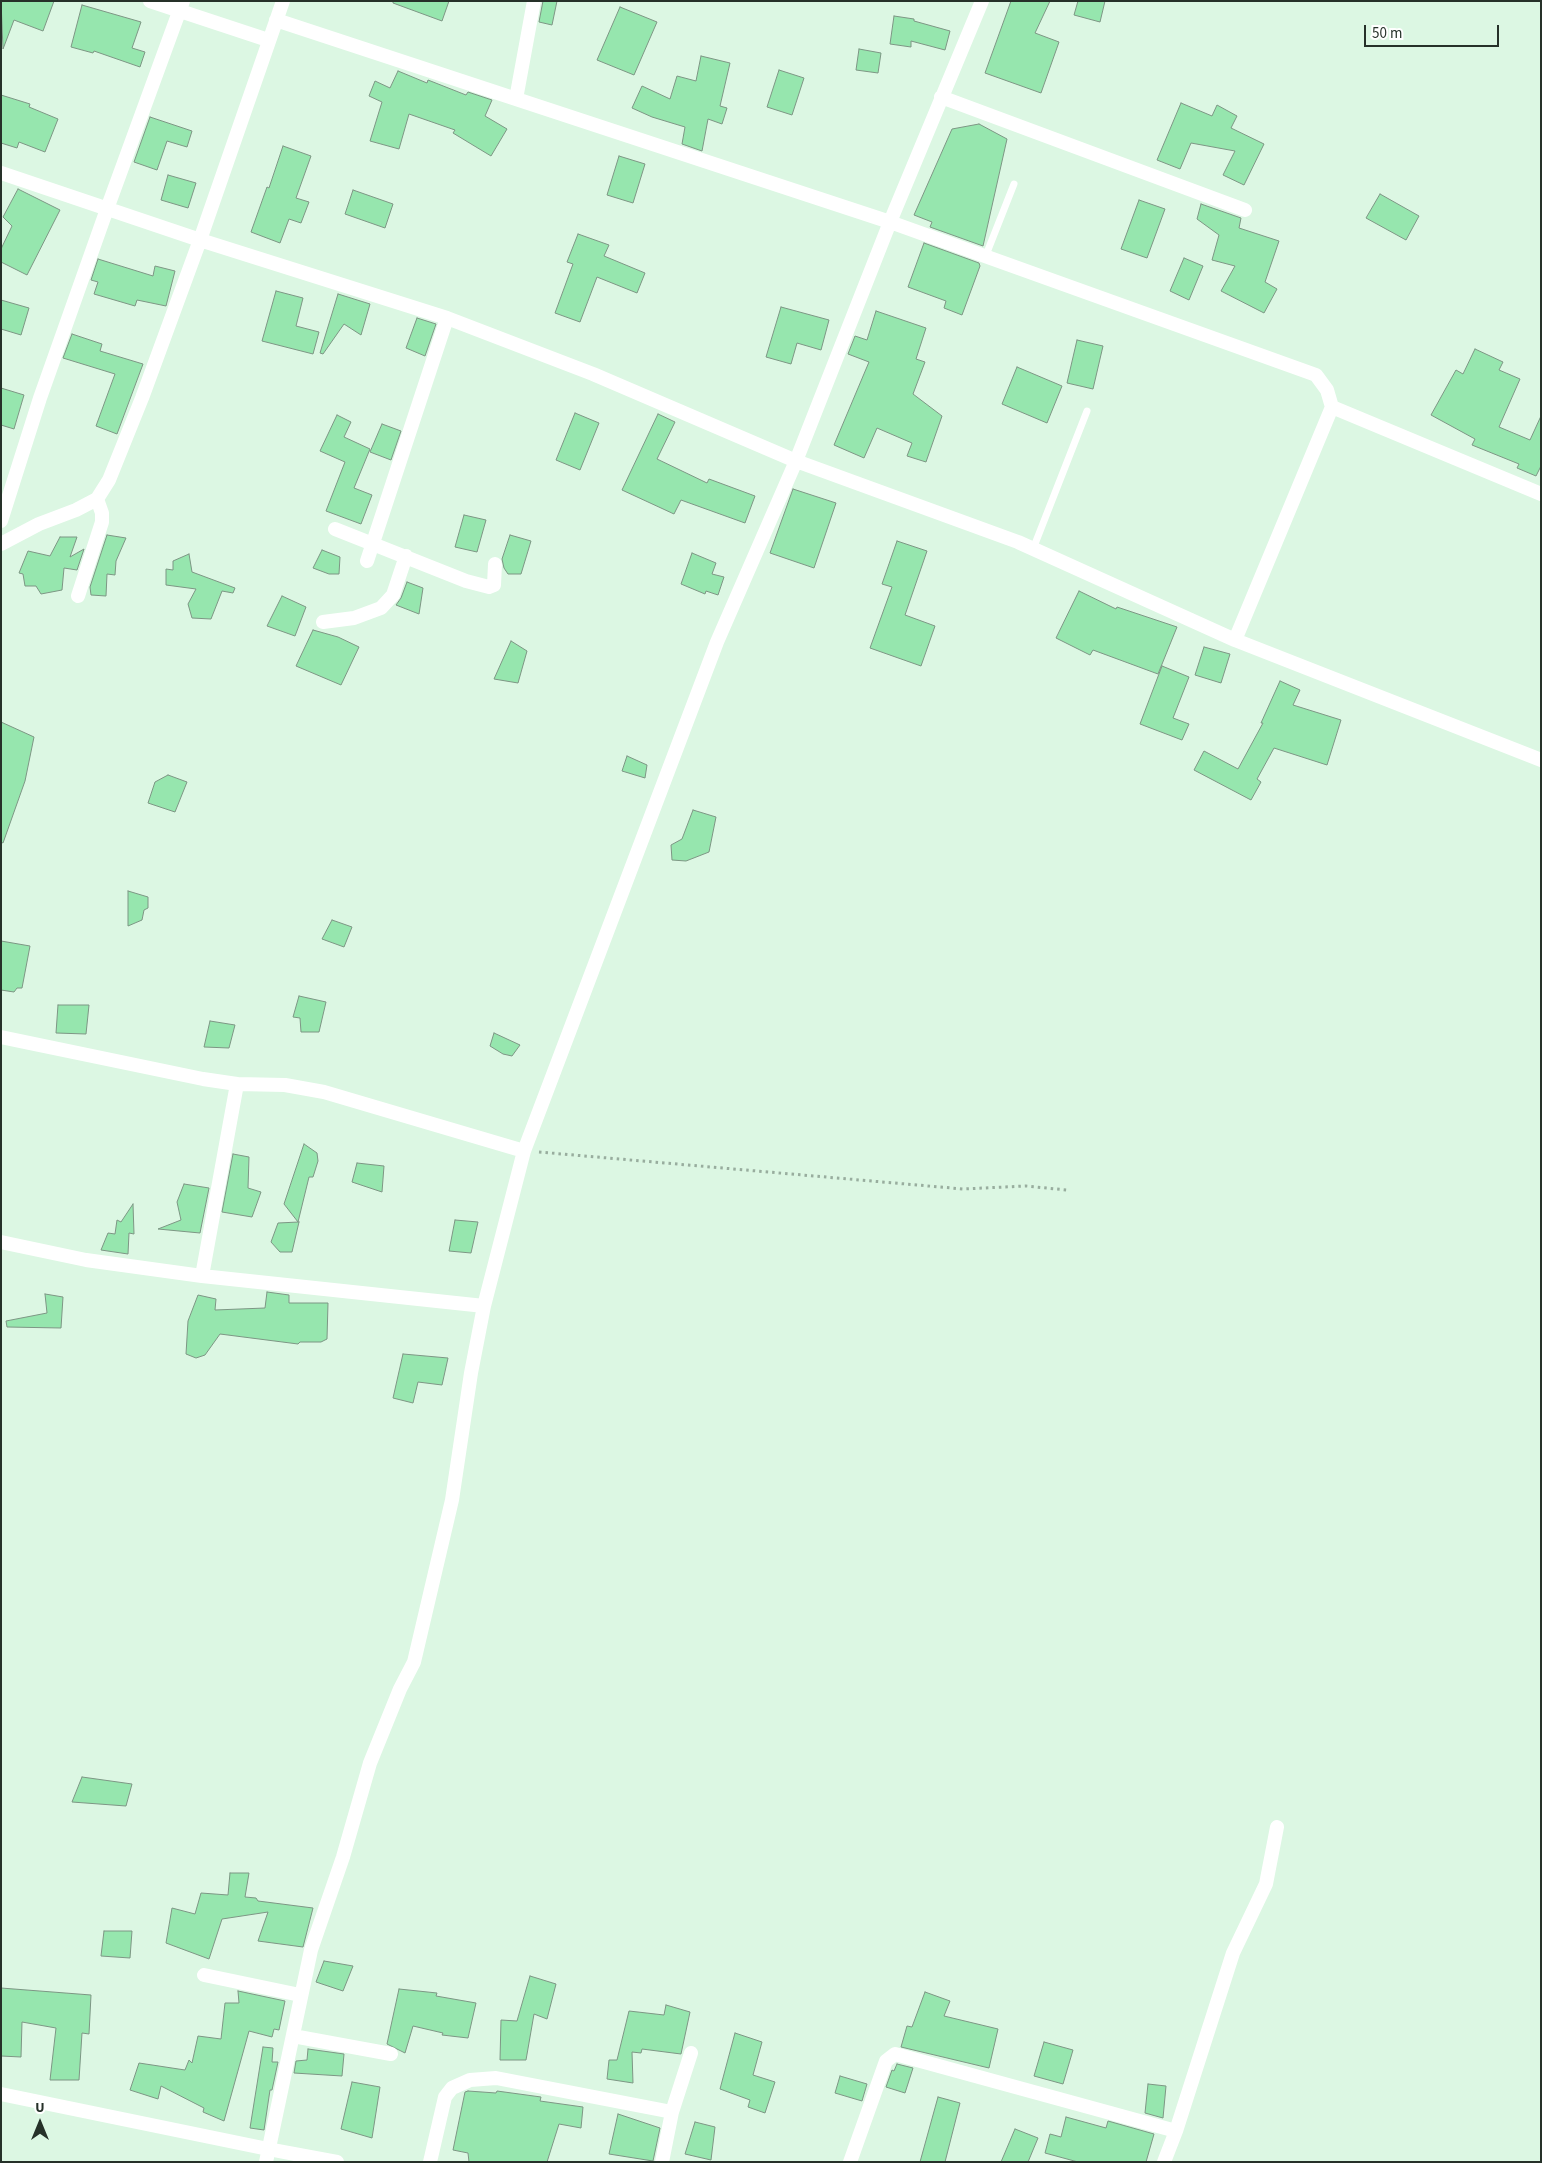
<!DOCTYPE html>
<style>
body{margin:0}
#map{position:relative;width:1542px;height:2163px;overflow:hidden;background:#dcf7e3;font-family:"Source Sans 3",sans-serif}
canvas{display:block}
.frame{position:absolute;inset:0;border:2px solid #263129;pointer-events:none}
.north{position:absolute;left:15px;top:2098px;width:50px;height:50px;-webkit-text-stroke:4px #fff;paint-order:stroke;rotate:0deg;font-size:14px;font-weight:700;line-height:20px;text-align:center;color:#263129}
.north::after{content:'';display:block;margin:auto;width:18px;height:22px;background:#263129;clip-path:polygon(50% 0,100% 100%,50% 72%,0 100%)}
.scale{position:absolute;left:1364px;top:25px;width:135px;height:22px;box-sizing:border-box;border:2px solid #263129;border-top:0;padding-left:6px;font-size:15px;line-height:18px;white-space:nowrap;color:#263129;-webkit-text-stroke:4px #fff;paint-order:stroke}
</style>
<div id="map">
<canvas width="1542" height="2163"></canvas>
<div class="frame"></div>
<div class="north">U</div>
<div class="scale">50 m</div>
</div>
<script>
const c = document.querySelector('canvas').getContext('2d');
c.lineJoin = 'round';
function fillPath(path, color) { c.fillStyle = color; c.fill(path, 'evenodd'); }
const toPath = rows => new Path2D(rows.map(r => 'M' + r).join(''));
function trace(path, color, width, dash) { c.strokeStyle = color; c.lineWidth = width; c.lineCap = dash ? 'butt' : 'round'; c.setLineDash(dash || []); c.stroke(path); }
const building = toPath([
 [1,1,54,1,43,31,14,20,3,49,1,1],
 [393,1,449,1,442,21,393,3,393,1],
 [543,1,557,1,552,25,539,22,543,1],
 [1011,1,1050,1,1035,33,1059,42,1041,93,985,73,1011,1],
 [1078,1,1105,1,1100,22,1074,15,1078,1],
 [82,5,141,22,132,48,145,52,140,67,94,51,93,53,71,47,82,5],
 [620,7,657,22,634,75,597,60,620,7],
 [894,16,914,19,914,21,950,31,945,50,911,41,911,47,890,44,894,16],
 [859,49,881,53,878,73,856,70,859,49],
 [701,56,730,63,720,106,727,108,722,124,708,119,702,151,682,144,685,127,652,117,632,108,642,86,670,99,677,76,696,81,701,56],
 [779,70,804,78,792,115,767,107,779,70],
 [398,71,427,83,428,80,466,95,468,92,492,100,485,116,507,129,491,156,453,133,455,130,409,114,399,149,370,141,382,102,369,96,375,81,390,88,398,71],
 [1,95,30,104,29,107,58,119,45,152,19,142,17,148,1,143,1,95],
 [1181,103,1212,116,1217,105,1237,116,1231,128,1264,144,1244,185,1223,175,1235,151,1191,143,1180,169,1157,160,1181,103],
 [150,117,192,131,187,147,167,141,157,170,134,162,150,117],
 [979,124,1007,139,983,246,930,227,932,222,914,215,952,129,979,124],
 [283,146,311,156,296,198,309,202,301,223,289,219,280,243,251,232,267,187,269,188,283,146],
 [619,156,645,164,633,203,607,195,619,156],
 [168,175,196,183,188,208,161,200,168,175],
 [18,189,60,210,27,275,1,262,1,249,12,226,3,217,18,189],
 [353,190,393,204,385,228,345,214,353,190],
 [1380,194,1419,216,1406,240,1366,218,1380,194],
 [1139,200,1165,209,1147,258,1121,249,1139,200],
 [1201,204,1241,218,1239,228,1279,241,1265,282,1277,289,1264,313,1221,291,1235,266,1212,260,1219,235,1197,219,1201,204],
 [578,234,609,245,604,256,645,273,637,293,597,277,580,322,555,313,573,264,567,262,578,234],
 [924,243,979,263,980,266,962,315,944,308,946,301,908,287,924,243],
 [1184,258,1203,266,1189,300,1170,291,1184,258],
 [98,259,153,276,155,266,175,271,166,306,137,300,135,306,94,294,98,282,91,280,98,259],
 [276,291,303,298,296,326,319,332,313,354,262,341,276,291],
 [338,294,370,304,361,335,344,324,323,354,320,353,338,294],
 [1,300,29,308,21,335,1,329,1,300],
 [781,307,829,320,821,350,797,343,791,364,766,357,781,307],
 [876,311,926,328,916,359,925,362,913,394,942,416,926,462,907,456,912,443,877,428,864,458,834,445,869,362,848,354,855,336,867,340,876,311],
 [417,318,436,324,425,356,406,348,417,318],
 [72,334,102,344,100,351,143,364,117,434,96,426,115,374,63,358,72,334],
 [1077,340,1103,346,1093,389,1067,383,1077,340],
 [1475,349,1503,362,1499,370,1520,379,1499,427,1530,440,1541,416,1541,466,1536,476,1517,468,1519,464,1472,445,1475,439,1431,415,1456,370,1463,374,1475,349],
 [1017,367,1062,386,1047,423,1002,404,1017,367],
 [1,388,24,395,14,429,1,425,1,388],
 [575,413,599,423,580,470,556,460,575,413],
 [658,414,675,422,657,459,707,483,709,479,755,496,745,523,681,500,674,514,622,490,658,414],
 [337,415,351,422,344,437,370,449,354,488,372,495,361,524,326,511,345,462,320,451,337,415],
 [382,424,401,431,391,460,370,452,382,424],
 [793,489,836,503,814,568,770,553,793,489],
 [464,515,486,520,477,552,455,547,464,515],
 [107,535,126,538,116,561,115,575,107,574,106,596,91,595,90,587,107,535],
 [510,535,531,541,521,574,508,574,504,568,502,559,510,535],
 [60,537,77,537,70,557,84,549,77,570,64,568,62,590,41,594,36,586,25,586,23,574,19,573,28,551,50,556,60,537],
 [897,541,927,551,905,615,935,626,921,666,870,648,892,587,882,584,897,541],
 [322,550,340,557,339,574,329,574,313,568,322,550],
 [692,553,716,563,712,574,724,577,718,595,706,591,705,594,681,584,692,553],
 [189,554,192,572,235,588,233,593,222,591,211,619,192,618,188,604,196,589,166,585,166,569,173,570,173,561,189,554],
 [407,582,423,588,419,614,396,605,401,598,407,582],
 [1079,591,1116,609,1117,607,1177,627,1158,674,1093,650,1090,655,1056,638,1079,591],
 [282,596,306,607,295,636,267,626,282,596],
 [313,630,338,637,359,647,341,685,296,666,313,630],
 [511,641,527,651,518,683,494,679,511,641],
 [1204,647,1230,654,1221,683,1195,675,1204,647],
 [1162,666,1189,677,1173,718,1189,724,1182,740,1140,724,1162,666],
 [1280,681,1300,690,1293,705,1341,720,1327,765,1274,748,1257,779,1261,782,1251,800,1194,770,1204,751,1238,769,1263,723,1261,723,1280,681],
 [1,722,34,737,25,781,3,843,1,842,1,722],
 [627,756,647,765,645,778,622,771,627,756],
 [168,775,187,782,175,812,148,803,155,782,168,775],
 [693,810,716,817,709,852,686,861,672,860,671,845,682,839,693,810],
 [128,891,148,897,148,908,144,910,142,920,128,926,128,891],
 [332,920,352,927,344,947,322,939,332,920],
 [1,941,30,946,22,988,17,988,14,992,1,990,1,941],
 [299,996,326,1002,319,1032,301,1032,300,1018,293,1017,299,996],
 [58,1005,89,1005,86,1034,56,1033,58,1005],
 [210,1021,235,1025,229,1048,204,1047,210,1021],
 [494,1033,520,1045,512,1056,503,1054,490,1046,494,1033],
 [304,1144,317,1153,318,1161,313,1177,309,1177,298,1222,284,1204,304,1144],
 [233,1154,249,1157,248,1188,261,1192,252,1217,222,1212,233,1154],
 [357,1163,384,1166,382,1192,352,1182,357,1163],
 [184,1184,209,1188,200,1233,158,1229,181,1220,177,1202,184,1184],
 [133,1204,134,1234,129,1233,128,1254,101,1250,108,1233,115,1234,117,1220,121,1222,133,1204],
 [455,1220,478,1222,471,1253,449,1251,455,1220],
 [299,1222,292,1252,280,1252,271,1242,278,1223,299,1222],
 [267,1292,289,1295,289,1303,328,1303,327,1339,321,1342,300,1342,298,1344,220,1334,205,1355,196,1358,186,1354,188,1321,198,1295,216,1299,215,1310,265,1308,267,1292],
 [45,1294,63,1297,61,1328,7,1327,6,1321,47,1313,45,1294],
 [403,1354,448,1358,442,1385,418,1382,413,1403,393,1398,403,1354],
 [82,1777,132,1784,126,1806,72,1802,82,1777],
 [230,1873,249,1873,245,1897,256,1898,258,1901,313,1908,303,1947,258,1941,268,1912,222,1919,209,1959,166,1943,172,1908,195,1914,201,1893,228,1895,230,1873],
 [104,1931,132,1931,130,1958,101,1956,104,1931],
 [324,1961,353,1966,343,1991,316,1982,324,1961],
 [530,1976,556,1984,547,2019,534,2014,526,2060,500,2060,501,2020,517,2021,530,1976],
 [1,1988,91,1995,89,2034,82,2033,79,2080,50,2080,56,2028,22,2022,21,2057,1,2056,1,1988],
 [399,1989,437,1993,436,1996,476,2003,468,2038,442,2035,443,2033,413,2026,405,2053,387,2044,399,1989],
 [238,1991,285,2001,279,2030,274,2029,272,2037,249,2031,224,2121,203,2112,204,2108,161,2086,158,2099,130,2090,139,2063,185,2070,189,2060,192,2063,198,2036,221,2039,225,2003,239,2003,238,1991],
 [925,1992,950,2001,944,2016,998,2029,989,2068,901,2047,907,2026,912,2027,925,1992],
 [666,2005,690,2012,681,2054,642,2049,641,2053,632,2052,633,2083,607,2079,609,2060,617,2060,629,2011,664,2015,666,2005],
 [735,2033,762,2042,753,2075,775,2082,765,2113,748,2107,750,2100,720,2089,735,2033],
 [1044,2042,1073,2050,1063,2084,1034,2076,1044,2042],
 [263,2047,273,2048,272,2062,278,2062,272,2090,270,2090,264,2130,250,2128,263,2047],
 [308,2049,344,2054,342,2076,294,2073,296,2061,307,2060,308,2049],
 [897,2064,913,2068,905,2093,886,2087,892,2070,894,2071,897,2064],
 [840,2076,867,2084,862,2101,835,2093,840,2076],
 [352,2082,380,2087,372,2138,341,2129,352,2082],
 [1148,2084,1166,2086,1163,2118,1145,2113,1148,2084],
 [468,2091,496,2093,497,2091,541,2097,540,2101,583,2107,581,2128,559,2124,547,2162,469,2162,468,2153,453,2150,465,2092,468,2091],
 [938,2097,960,2103,945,2162,920,2162,938,2097],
 [618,2114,660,2128,653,2161,609,2154,618,2114],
 [1066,2117,1106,2128,1108,2121,1154,2134,1146,2162,1078,2162,1045,2153,1050,2134,1061,2137,1066,2117],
 [695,2122,715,2127,711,2160,685,2154,695,2122],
 [1015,2129,1038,2138,1028,2162,1001,2162,1015,2129]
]);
fillPath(building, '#96e6ae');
trace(building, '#7d9684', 1);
trace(toPath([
 [539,1152,963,1189,1026,1186,1067,1190]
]), '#98ad9e', 3, [2.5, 4]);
trace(toPath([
 [986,255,1014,184],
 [1033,549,1087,411]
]), '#fff', 7);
trace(toPath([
 [150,1,268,40],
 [276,20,890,222,1316,375,1327,390,1332,407,1235,640],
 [941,97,1245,210],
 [516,99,534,1],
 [1,173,200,240,283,1],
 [1332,407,1541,494],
 [1,521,40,398,107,209,183,1],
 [335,529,466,581,489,587,494,585,495,564],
 [1,544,39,524,76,510,97,499,109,480,142,398,200,240,447,318,593,374,796,461,1018,542,1235,640,1541,760],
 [367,561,447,318],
 [78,596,102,522,102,513,97,499],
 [323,622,354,618,381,608,393,595,406,556],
 [1,1037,203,1079,237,1084,285,1085,324,1092,524,1151],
 [1,1242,86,1260,202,1276,484,1306],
 [202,1276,237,1084],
 [204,1975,300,1995],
 [293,2036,391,2054],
 [1,2094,268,2149,337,2162],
 [266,2162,311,1950,343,1857,370,1763,400,1689,414,1662,452,1500,471,1373,484,1306,524,1151,717,642,796,461,890,222,982,1],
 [430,2162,445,2097,452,2088,470,2080,496,2078,672,2112],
 [662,2162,672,2112,691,2053],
 [850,2162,886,2061,895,2054,1176,2131],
 [1164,2162,1176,2131,1233,1953,1266,1884,1277,1827]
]), '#fff', 14);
</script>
